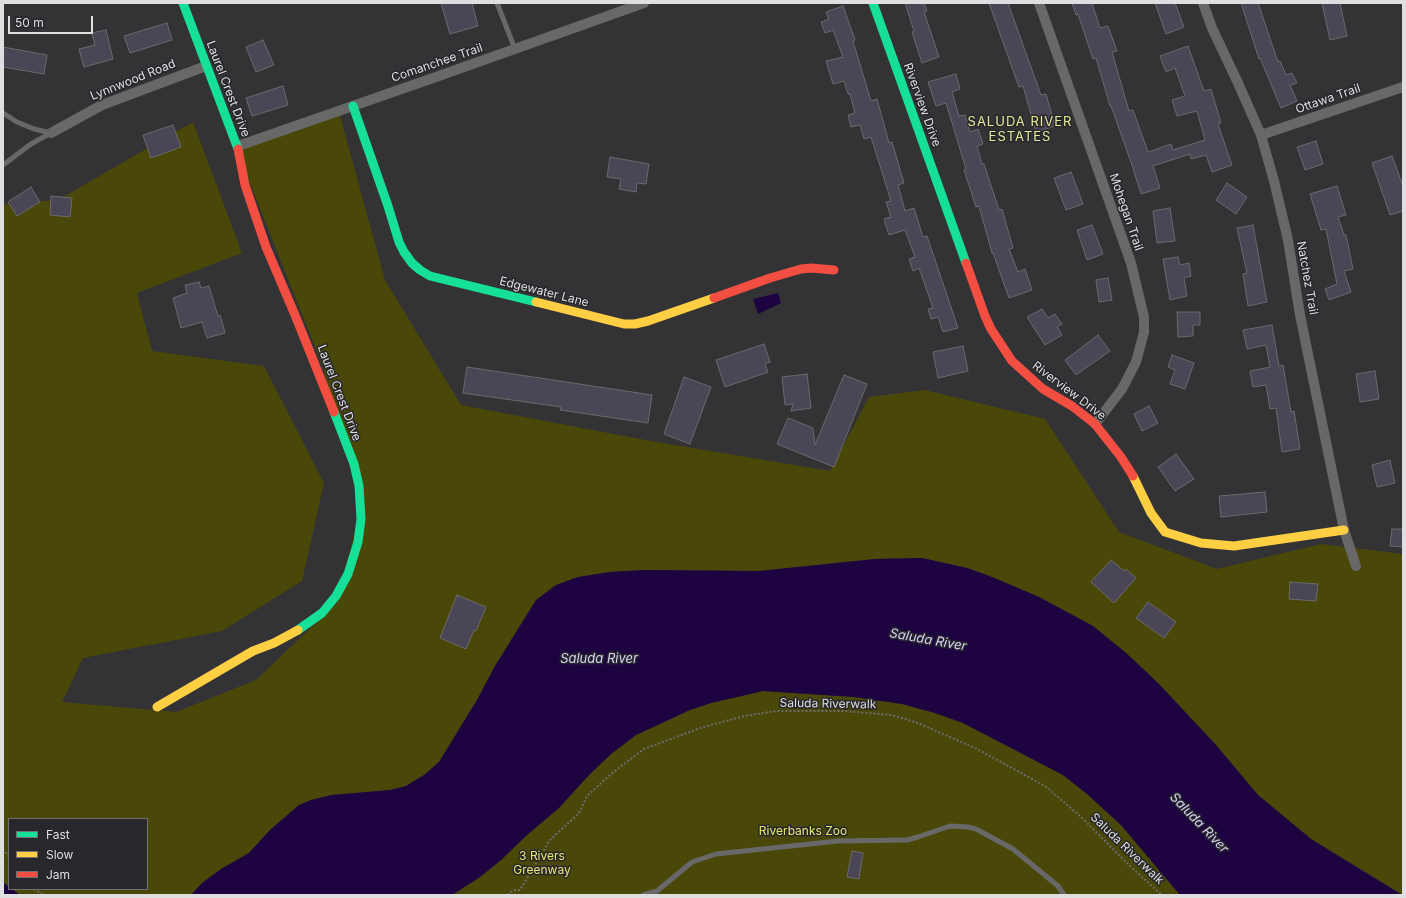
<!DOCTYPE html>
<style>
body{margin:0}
#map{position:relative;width:1406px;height:898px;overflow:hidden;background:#333235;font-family:Inter,sans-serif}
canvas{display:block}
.frame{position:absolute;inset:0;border:4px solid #dfdfe1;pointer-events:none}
.legend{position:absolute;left:8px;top:818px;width:140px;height:72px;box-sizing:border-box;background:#28282c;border:1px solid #717174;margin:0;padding:5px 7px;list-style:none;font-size:12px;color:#dfdfe1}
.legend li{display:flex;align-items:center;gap:8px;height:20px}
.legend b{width:20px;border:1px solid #717174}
.scale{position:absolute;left:8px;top:16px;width:85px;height:18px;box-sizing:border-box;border:2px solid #dfdfe1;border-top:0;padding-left:5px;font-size:12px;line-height:14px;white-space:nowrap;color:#dfdfe1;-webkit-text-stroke:3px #28282c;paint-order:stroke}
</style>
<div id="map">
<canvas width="1406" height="898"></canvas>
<div class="frame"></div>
<ul class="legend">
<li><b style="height:5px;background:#16e098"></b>Fast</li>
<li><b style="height:5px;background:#ffcf43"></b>Slow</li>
<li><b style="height:5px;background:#f24e42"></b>Jam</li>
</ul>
<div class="scale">50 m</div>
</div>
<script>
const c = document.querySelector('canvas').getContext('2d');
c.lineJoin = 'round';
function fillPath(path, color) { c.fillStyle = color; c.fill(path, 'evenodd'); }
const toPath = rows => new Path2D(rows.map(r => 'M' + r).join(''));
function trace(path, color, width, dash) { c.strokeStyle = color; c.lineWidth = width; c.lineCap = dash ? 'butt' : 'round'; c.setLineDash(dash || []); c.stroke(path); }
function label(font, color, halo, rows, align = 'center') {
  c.font = font + ' Inter,sans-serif'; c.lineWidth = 3; c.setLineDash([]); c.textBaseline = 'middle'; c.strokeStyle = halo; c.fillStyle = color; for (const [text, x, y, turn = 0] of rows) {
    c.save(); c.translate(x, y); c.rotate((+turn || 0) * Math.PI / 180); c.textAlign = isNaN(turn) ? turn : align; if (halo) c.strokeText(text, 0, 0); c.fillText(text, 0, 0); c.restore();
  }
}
fillPath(toPath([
 [339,112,385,280,461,405,640,439,830,471,869,397,925,390,1045,419,1119,532,1217,569,1321,544,1403,554,1403,895,1311,839,1258,795,1216,745,1158,683,1136,662,1093,626,1039,597,992,577,967,568,922,558,875,559,759,571,644,570,610,572,578,577,556,585,536,600,495,666,477,700,439,762,424,775,406,786,390,790,332,795,311,800,299,805,270,830,249,853,221,869,202,883,191,895,20,895,12,889,147,889,147,819,9,819,9,887,3,882,3,204,58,200,193,122,242,253,137,293,152,351,264,366,324,483,302,581,222,631,83,658,62,702,176,712,256,680,337,603,361,506,323,367,234,143],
 [763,691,854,697,902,704,935,713,963,723,1063,775,1087,794,1121,825,1180,895,452,895,480,877,501,860,611,754,636,735,690,710,711,703]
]), '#494809');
fillPath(toPath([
 [778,293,781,303,758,314,753,299],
 [922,558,967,568,992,577,1039,597,1093,626,1125,652,1158,683,1216,745,1258,795,1311,839,1402,895,1180,895,1121,825,1087,794,1063,775,963,723,935,713,902,704,854,697,763,691,711,703,690,710,636,735,611,754,590,774,559,808,527,835,501,860,480,877,452,895,191,895,202,883,221,869,249,853,270,830,299,805,311,800,332,795,390,790,406,786,424,775,439,762,477,700,495,666,536,600,556,585,578,577,610,572,644,570,759,571,875,559],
 [3,882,9,887,9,889,12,889,20,895,3,895]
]), '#1d0441');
const building = toPath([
 [441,3,472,3,478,26,450,34,441,3],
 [905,3,924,3,927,11,924,12,939,57,922,63,912,32,914,31,905,3],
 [989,3,1008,3,1041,95,1046,94,1055,126,1036,132,1023,86,1019,87,989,3],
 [1072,3,1092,3,1100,28,1108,26,1117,51,1112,52,1129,111,1133,110,1148,152,1171,144,1173,150,1205,140,1197,111,1177,116,1172,100,1185,96,1175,68,1166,72,1160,56,1188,46,1204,91,1211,89,1221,123,1218,124,1232,165,1212,172,1206,155,1191,159,1190,154,1153,166,1160,188,1141,194,1132,165,1111,106,1110,106,1096,58,1093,59,1078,14,1076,15,1072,3],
 [1155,3,1175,3,1184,27,1166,34,1155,3],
 [1241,3,1258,3,1278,62,1280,61,1286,75,1292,73,1297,83,1290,85,1297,101,1281,108,1260,58,1259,59,1241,3],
 [1322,3,1340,3,1347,36,1330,40,1322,3],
 [843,6,855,40,853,41,871,101,877,99,889,143,892,142,904,183,898,185,905,211,914,208,923,237,927,236,958,328,943,332,938,317,931,319,928,309,933,308,919,268,913,271,909,259,915,257,905,230,889,235,884,219,891,217,886,202,891,201,871,137,864,139,860,125,851,127,848,115,855,113,850,94,848,94,844,81,833,84,826,61,843,57,833,30,825,33,821,22,829,19,826,12,843,6],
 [167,23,172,40,130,53,124,36,167,23],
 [106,30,113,59,84,67,79,49,95,45,92,33,106,30],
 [263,40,274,65,256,72,246,47,263,40],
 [3,47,47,55,44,74,3,67,3,47],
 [956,74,960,89,952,92,959,116,965,115,970,132,978,129,983,144,977,146,982,164,984,164,999,210,1002,209,1013,248,1009,249,1018,272,1025,269,1032,290,1009,298,993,253,992,253,979,206,976,207,964,170,966,169,946,103,936,106,928,82,956,74],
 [283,86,288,105,252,116,246,98,283,86],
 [173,125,181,147,151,158,143,135,173,125],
 [1316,141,1323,164,1305,170,1297,147,1316,141],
 [1392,156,1403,186,1403,211,1390,215,1372,163,1392,156],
 [610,157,649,164,646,184,637,183,636,192,619,189,621,179,607,177,610,157],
 [1071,172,1083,204,1066,210,1054,178,1071,172],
 [1227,183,1247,197,1236,214,1216,200,1227,183],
 [1337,186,1346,215,1338,217,1344,235,1346,235,1353,269,1344,271,1351,292,1329,300,1325,289,1337,284,1326,229,1321,230,1310,194,1337,186],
 [31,187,40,202,17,216,8,202,31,187],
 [51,196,72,198,70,217,50,215,51,196],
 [1170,208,1175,241,1157,243,1153,211,1170,208],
 [1092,225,1103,254,1087,260,1077,230,1092,225],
 [1253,225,1267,302,1248,306,1243,274,1247,273,1237,228,1253,225],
 [1178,257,1180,265,1189,263,1191,276,1184,278,1187,296,1170,300,1163,259,1178,257],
 [1108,278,1112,300,1099,302,1096,280,1108,278],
 [199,282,201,288,209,286,218,316,220,315,225,333,207,338,202,322,181,328,173,298,187,293,185,285,199,282],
 [1042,309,1048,318,1055,314,1062,324,1057,327,1062,335,1045,345,1027,317,1042,309],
 [1177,312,1200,312,1200,325,1193,325,1193,336,1178,337,1177,312],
 [1272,325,1279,366,1283,365,1291,412,1294,411,1300,449,1282,452,1276,408,1270,409,1266,385,1253,387,1250,371,1270,367,1266,345,1247,349,1243,330,1272,325],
 [1098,335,1110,351,1076,375,1065,360,1098,335],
 [764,344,770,362,765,364,768,372,725,387,716,360,764,344],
 [963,346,968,371,938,378,933,352,963,346],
 [1172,355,1194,363,1185,389,1170,384,1175,370,1168,367,1172,355],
 [467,367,652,395,648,423,560,410,561,407,463,393,467,367],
 [1375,371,1379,399,1360,402,1356,374,1375,371],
 [807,374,811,408,791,411,793,404,785,405,782,377,807,374],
 [844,375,867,384,834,467,777,444,788,418,813,428,815,445,844,375],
 [684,377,711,387,690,444,664,434,684,377],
 [1149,406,1158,423,1142,431,1134,414,1149,406],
 [1176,454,1194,479,1175,491,1158,467,1176,454],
 [1390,460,1395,483,1377,487,1372,465,1390,460],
 [1265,492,1267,512,1221,517,1219,496,1265,492],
 [1392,529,1403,529,1403,547,1390,546,1392,529],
 [1111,560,1124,571,1126,569,1136,578,1114,603,1091,582,1111,560],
 [1290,582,1318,584,1316,601,1289,599,1290,582],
 [457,595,486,607,476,631,474,630,466,649,440,638,457,595],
 [1148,602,1176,622,1164,638,1136,618,1148,602],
 [852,851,863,853,859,879,847,877,852,851]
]);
fillPath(building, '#4b4655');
trace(building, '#6a6a6b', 1);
trace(toPath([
 [3,849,9,857],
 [34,889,44,895],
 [508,895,509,893,514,890,520,890,550,840,579,813,587,796,611,774,644,749,703,727,745,716,776,711,843,711,892,715,918,723,977,749,1045,786,1080,816,1133,869,1162,895]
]), '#6d6c6d', 2, [2, 2]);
trace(toPath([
 [497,3,515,49],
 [3,113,17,122,34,129,51,133],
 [3,165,31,144,51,133],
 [643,895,657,891,692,862,716,854,838,841,907,840,918,837,950,826,968,827,976,829,1013,849,1058,886,1064,895]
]), '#696869', 5);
trace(toPath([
 [1039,3,1131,263,1144,317,1144,332,1136,362,1122,389,1095,424],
 [1203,3,1212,28,1238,83,1261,135,1274,181,1288,240,1300,315,1344,530,1356,566],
 [51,133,102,105,206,66],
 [1261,135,1403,87],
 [238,146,436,77,644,3]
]), '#696869', 10);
trace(toPath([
 [183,3,238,149],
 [873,3,966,263],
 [353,106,388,206,399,242,404,252,412,263,420,270,430,276,536,302],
 [298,630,322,613,336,596,348,574,358,542,361,519,359,486,354,464,334,412]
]), '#16e098', 9);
trace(toPath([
 [536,302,624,324,635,324,648,321,714,298],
 [1133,476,1151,513,1165,532,1201,543,1234,546,1344,530],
 [157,707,253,651,274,643,298,630]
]), '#ffcf43', 9);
trace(toPath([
 [238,149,245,185,266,247,295,315,334,412],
 [966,263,985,316,991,329,1012,361,1043,389,1072,406,1095,424,1121,457,1133,476],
 [714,298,770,278,801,269,811,268,834,270]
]), '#f24e42', 9);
label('12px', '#dfdfe1', '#28282c', [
 ["Comanchee Trail",437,63,-19],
 ["Lynnwood Road",133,80,-22],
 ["Laurel Crest Drive",228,89,69],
 ["Ottawa Trail",1328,99,-19],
 ["Riverview Drive",922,105,70],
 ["Mohegan Trail",1126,212,71],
 ["Natchez Trail",1307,278,80],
 ["Edgewater Lane",544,292,14],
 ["Riverview Drive",1069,391,37],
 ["Laurel Crest Drive",339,393,69],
 ["Saluda Riverwalk",828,704,1],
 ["Saluda Riverwalk",1127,849,44]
]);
label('12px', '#e7e872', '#28282c', [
 ["Riverbanks Zoo",803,831],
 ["3 Rivers",542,856],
 ["Greenway",542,870]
]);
c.letterSpacing = '1px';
label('13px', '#e5e798', '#28282c', [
 ["SALUDA RIVER",1020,122],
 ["ESTATES",1020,137]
]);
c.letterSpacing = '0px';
label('italic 13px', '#d6cff8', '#28282c', [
 ["Saluda River",928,640,10],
 ["Saluda River",599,659],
 ["Saluda River",1199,823,46]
]);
</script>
